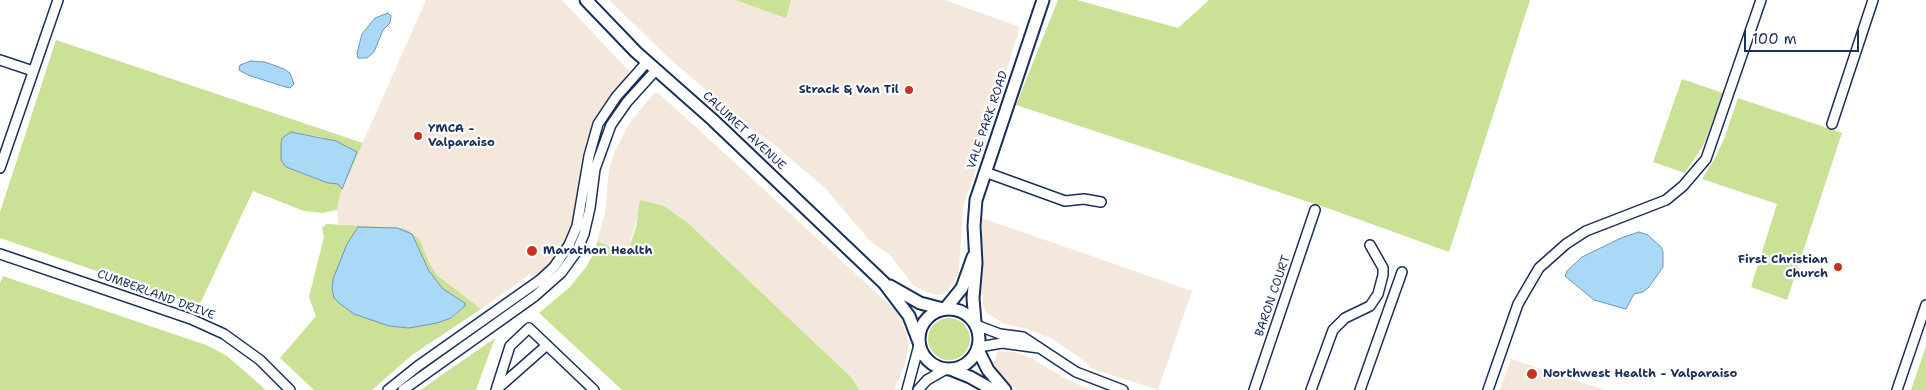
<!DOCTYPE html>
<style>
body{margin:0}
#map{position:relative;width:1926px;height:390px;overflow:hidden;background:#fff;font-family:"Shantell Sans",sans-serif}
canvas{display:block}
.scale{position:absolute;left:1744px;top:30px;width:115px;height:22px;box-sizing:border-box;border:2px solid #1b2f5e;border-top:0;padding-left:6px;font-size:15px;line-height:18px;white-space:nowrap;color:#1b2f5e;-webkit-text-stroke:4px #fff;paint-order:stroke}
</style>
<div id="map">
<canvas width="1926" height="390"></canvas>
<div class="scale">100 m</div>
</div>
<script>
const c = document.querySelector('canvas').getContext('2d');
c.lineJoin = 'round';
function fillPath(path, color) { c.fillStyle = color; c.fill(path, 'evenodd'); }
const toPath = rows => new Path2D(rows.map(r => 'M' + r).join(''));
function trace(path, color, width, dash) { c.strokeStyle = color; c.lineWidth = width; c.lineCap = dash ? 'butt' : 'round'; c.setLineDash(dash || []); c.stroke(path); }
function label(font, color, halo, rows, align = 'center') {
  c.font = font + ' "Shantell Sans",sans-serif'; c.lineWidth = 4.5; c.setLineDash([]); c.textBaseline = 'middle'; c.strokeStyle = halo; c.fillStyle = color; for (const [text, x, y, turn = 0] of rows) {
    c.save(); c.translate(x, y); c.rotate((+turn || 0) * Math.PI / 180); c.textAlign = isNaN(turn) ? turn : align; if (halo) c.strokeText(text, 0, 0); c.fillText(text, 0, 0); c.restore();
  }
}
fillPath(toPath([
 [426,0,562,0,629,71,627,78,605,104,589,133,581,161,577,215,567,241,555,261,542,275,536,277,529,275,481,309,437,275,429,262,420,240,338,224,337,210,340,194],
 [609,0,735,0,785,17,791,0,945,0,1020,27,998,97,999,103,963,207,959,271,952,286,943,294,938,295,926,292,913,285,890,255,871,242,825,188,771,142,746,125,669,58],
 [654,93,658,93,697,128,895,310,902,321,909,343,906,362,894,390,859,390,852,378,688,223,664,206,638,214,627,254,597,241,605,213,609,169,614,153,628,125],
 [982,218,1192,291,1158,390,1090,368,1086,362,1052,339,1028,329,1004,324,987,313,983,306,983,295,978,295,982,258],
 [998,351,1014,352,1031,358,1068,380,1091,390,1017,390,992,367,991,364,994,362],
 [1511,359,1605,390,1500,390]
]), '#f4e8dc');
fillPath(toPath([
 [735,0,791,0,786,18],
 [1058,0,1077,0,1178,28,1209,0,1530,0,1449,252,1330,209,1016,105],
 [56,40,363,143,340,194,337,210,323,213,304,211,253,191,199,306,0,238,0,212],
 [291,132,321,137,357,152,342,188,338,184,328,183,286,167,281,144,282,138],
 [1682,79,1723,93,1704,144,1685,173,1653,162],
 [1738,98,1842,133,1787,300,1751,287,1777,204,1702,179,1715,158,1724,139],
 [640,200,664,206,688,223,852,378,859,390,622,390,539,313,570,287,586,267,595,251,597,241,627,254,636,227],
 [326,224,402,228,409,231,420,240,429,262,437,275,481,309,412,355,372,390,314,390,280,358,316,316,309,297,324,237,322,228],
 [358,227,412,234,429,271,443,289,465,303,465,306,452,318,409,328,389,326,354,314,339,303,347,244],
 [3,276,206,345,227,356,266,390,0,390,0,283],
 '928 339a21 21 0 1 1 42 0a21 21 0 1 1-42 0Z',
 [495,338,476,390,421,390,433,381],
 [1926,346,1926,390,1911,390]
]), '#cbe196');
const water = toPath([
 [388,13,391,16,390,23,383,30,374,52,367,58,358,58,357,53,362,34,375,18,388,13],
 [251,61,265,62,284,69,290,73,294,84,290,88,282,86,248,75,239,70,240,65,251,61],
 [291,132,336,141,357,152,342,189,338,184,328,183,286,167,281,160,281,144,282,138,291,132],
 [358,227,397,228,412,234,429,271,443,289,465,303,465,306,451,318,437,323,409,328,389,326,354,314,339,303,334,298,332,289,333,279,347,244,358,227],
 [1639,232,1648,235,1661,247,1663,252,1663,267,1649,287,1643,292,1634,294,1626,309,1594,300,1565,276,1567,271,1582,257,1621,238,1639,232]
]);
fillPath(water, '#aad8f7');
trace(water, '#7194ba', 1);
const minor = toPath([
 [0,60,33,71],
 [1832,124,1873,0],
 [0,168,58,0],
 [985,172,1065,201,1084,199,1101,202],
 [0,254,191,319,224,334,260,360,290,390],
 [976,325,1000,334,1023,337,1076,372,1123,390],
 [979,347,1002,343,1039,348],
 [388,390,418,366,540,280,554,267,569,245,577,226,589,156,598,124,616,97,647,62],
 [403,390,535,296,561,273,577,251,584,234,590,208,595,169,611,125,627,102,656,70],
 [496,390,510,346,529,328,594,390],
 [496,390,547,345],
 [907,390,919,345],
 [918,390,927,380,946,369],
 [1254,390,1315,210],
 [1311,390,1333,330,1345,318,1370,306,1378,294,1383,275,1383,268,1370,245],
 [1360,390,1402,272],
 [1488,390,1518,304,1539,268,1566,244,1586,231,1666,200,1683,186,1706,159,1761,0],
 [1897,390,1926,305]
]);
const major = toPath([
 [586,0,636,52,713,120,884,283,909,316,919,342],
 [890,286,920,303,943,309],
 '919 339a30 30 0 1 1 60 0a30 30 0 1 1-60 0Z',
 [945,309,962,288,973,257],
 [975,322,973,298,976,263,974,226,976,200,1043,0],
 [978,350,988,370,1005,390],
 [950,369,970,377,993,390]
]);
trace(minor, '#1b2f5e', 12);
trace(major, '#1b2f5e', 15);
trace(minor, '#fff', 9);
trace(major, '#fff', 11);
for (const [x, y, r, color] of [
 [909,90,5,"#c8321e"],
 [418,136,5,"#c8321e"],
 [532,251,6,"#c8321e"],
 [1838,267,5,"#c8321e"],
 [1532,374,6,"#c8321e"]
]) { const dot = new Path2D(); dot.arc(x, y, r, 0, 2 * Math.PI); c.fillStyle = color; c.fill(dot); trace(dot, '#fff', 2); }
label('bold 12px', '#1b2f5e', '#fff', [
 ["Strack & Van Til",899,90,"right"],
 ["YMCA -",428,129],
 ["Valparaiso",428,143],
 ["Marathon Health",543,251],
 ["First Christian",1828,260,"right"],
 ["Church",1828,274,"right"],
 ["Northwest Health - Valparaiso",1543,374]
], 'left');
label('12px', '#1b2f5e', '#fff', [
 ["VALE PARK ROAD",988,120,-71],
 ["CALUMET AVENUE",744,131,43],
 ["CUMBERLAND DRIVE",156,295,20],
 ["BARON COURT",1273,296,-71]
]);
</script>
